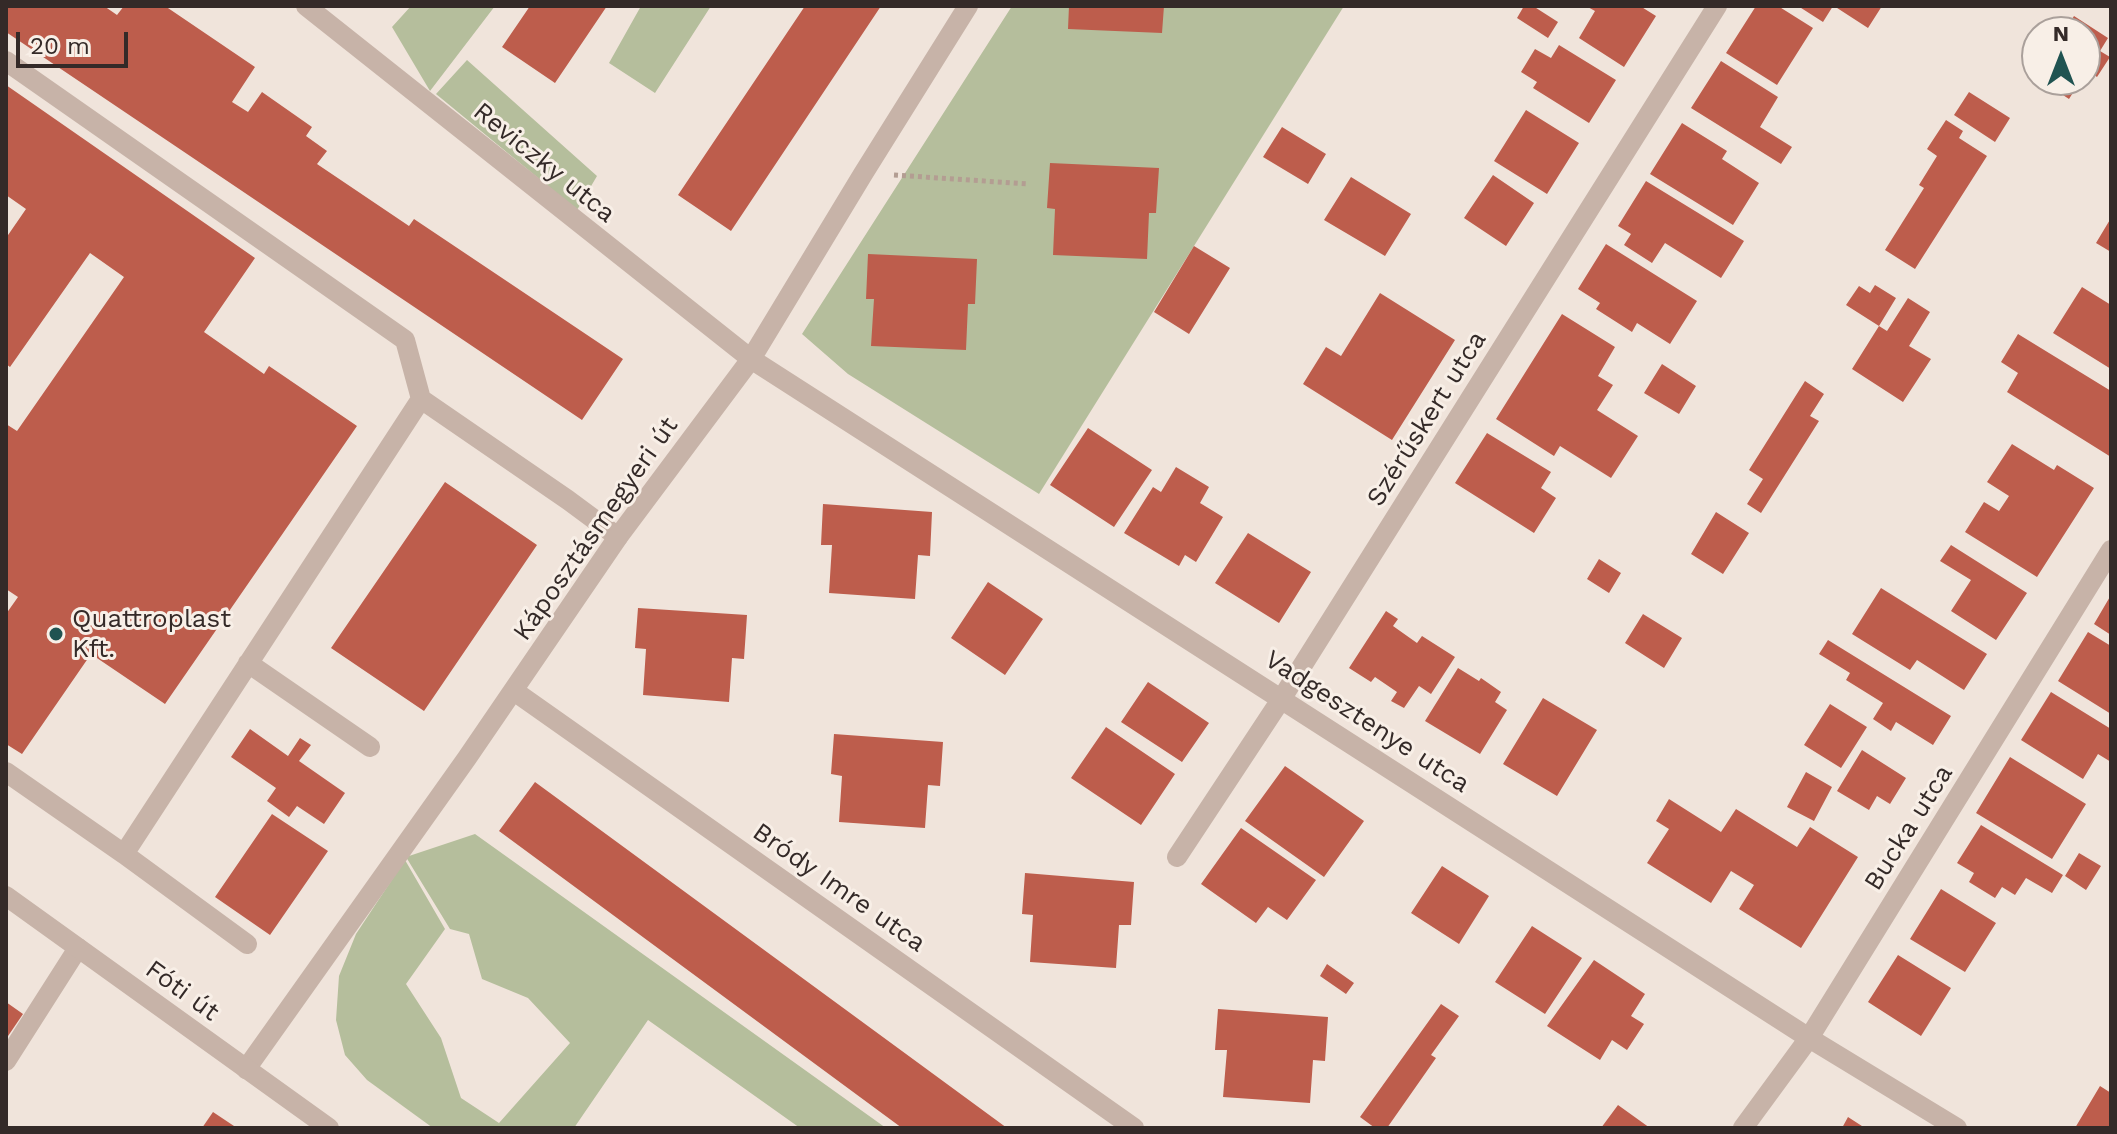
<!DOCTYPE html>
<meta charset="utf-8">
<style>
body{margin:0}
#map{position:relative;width:2117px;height:1134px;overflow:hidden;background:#f0e4db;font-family:"Work Sans",sans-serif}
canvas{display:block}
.frame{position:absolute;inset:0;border:8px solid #342a28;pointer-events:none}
.north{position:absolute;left:2021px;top:16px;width:80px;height:80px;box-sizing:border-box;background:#f8efe7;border:2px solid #aaa09b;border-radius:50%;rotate:0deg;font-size:22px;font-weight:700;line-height:32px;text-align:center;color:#342a28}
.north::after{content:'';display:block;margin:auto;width:28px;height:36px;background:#205351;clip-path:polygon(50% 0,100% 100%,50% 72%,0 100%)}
.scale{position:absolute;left:16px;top:32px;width:112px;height:36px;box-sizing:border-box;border:4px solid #342a28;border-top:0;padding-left:10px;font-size:24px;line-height:28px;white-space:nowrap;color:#342a28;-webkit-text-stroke:6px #f8efe7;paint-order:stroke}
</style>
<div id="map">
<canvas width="2117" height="1134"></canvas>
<div class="frame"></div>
<div class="north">N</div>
<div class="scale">20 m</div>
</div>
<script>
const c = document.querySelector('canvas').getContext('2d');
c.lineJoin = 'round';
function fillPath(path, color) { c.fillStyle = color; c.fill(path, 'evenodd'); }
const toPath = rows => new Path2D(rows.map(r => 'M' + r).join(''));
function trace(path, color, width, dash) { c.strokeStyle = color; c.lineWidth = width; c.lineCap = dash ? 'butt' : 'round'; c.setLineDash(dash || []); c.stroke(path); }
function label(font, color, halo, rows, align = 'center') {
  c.font = font + ' "Work Sans",sans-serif'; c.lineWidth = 6; c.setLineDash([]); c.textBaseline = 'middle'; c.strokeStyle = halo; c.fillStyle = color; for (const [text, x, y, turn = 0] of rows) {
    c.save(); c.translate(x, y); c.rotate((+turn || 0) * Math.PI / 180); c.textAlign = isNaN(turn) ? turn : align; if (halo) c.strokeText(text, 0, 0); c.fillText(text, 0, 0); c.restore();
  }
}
fillPath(toPath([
 [411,6,495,6,430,91,392,27],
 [641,6,711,6,655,93,609,63],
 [1012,6,1344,6,1039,494,848,374,802,334],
 [467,60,597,176,577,210,436,94],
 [475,834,886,1128,800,1128,648,1020,574,1128,433,1128,367,1080,345,1055,336,1020,339,976,356,934,405,860,445,929,406,984,441,1038,461,1098,499,1123,570,1043,528,998,482,979,469,934,450,929,406,857]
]), '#b5be9c');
fillPath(toPath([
 [6,6,104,6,117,15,124,6,165,6,255,67,232,102,248,112,262,92,312,127,306,136,327,151,317,164,409,226,414,219,623,359,582,420,6,32],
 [530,6,607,6,555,83,502,47],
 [805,6,881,6,731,231,678,195],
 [1069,6,1164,6,1162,33,1068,29],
 [1524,6,1533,6,1558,22,1548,38,1517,18],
 [1586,6,1640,6,1656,16,1624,67,1579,38,1595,11],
 [1756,6,1778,6,1813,28,1777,85,1726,53],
 [1798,6,1833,6,1823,22],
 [1834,6,1882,6,1868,28],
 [2074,16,2108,38,2100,51,2110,57,2097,77,2087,70,2085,74,2085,32,2064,32],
 [1559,45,1616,80,1589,123,1533,88,1537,82,1521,72,1535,49,1551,58],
 [1721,61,1778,97,1760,127,1792,147,1781,164,1691,108],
 [2040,80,2081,80,2069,99],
 [6,85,255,258,204,332,264,374,269,366,357,426,165,704,91,654,22,754,6,744,6,614,18,597,6,589,6,424,17,431,124,277,90,253,10,367,6,364,6,238,26,209,6,195],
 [1969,92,2010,118,1995,142,1954,115],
 [1526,110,1579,143,1547,194,1494,161],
 [1946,120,1963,131,1959,138,1987,156,1915,269,1885,250,1924,188,1919,185,1937,156,1927,149],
 [1682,123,1727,151,1722,159,1759,183,1733,225,1650,174],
 [1282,127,1326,154,1308,184,1263,157],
 [1050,163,1159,168,1156,213,1149,213,1147,259,1053,255,1055,209,1047,208],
 [1493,175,1534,203,1506,246,1464,218],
 [1351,177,1411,214,1385,256,1324,220],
 [1646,181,1744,241,1721,278,1665,243,1652,263,1624,245,1631,234,1618,226],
 [2111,218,2111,252,2096,243],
 [1606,244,1697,301,1670,344,1637,323,1632,332,1596,309,1600,303,1578,289],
 [1194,246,1230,268,1189,334,1154,312],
 [868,254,977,259,975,304,968,304,966,350,871,346,874,299,866,299],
 [1875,285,1896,298,1879,326,1846,305,1859,286,1870,293],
 [2082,287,2111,305,2111,369,2053,333],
 [1380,293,1455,340,1392,440,1303,384,1326,347,1341,356],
 [1908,298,1930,312,1909,346,1931,359,1903,402,1852,369,1879,326,1887,331],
 [1562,314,1615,347,1598,376,1613,385,1597,410,1638,436,1611,478,1560,446,1554,456,1496,419],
 [2018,334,2111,391,2111,457,2007,392,2018,373,2001,362],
 [1662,364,1696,386,1679,414,1644,393],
 [1805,381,1824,394,1810,416,1819,421,1761,513,1747,504,1763,479,1749,470],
 [1088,428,1152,470,1114,527,1050,485],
 [1487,433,1551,472,1541,488,1556,498,1534,533,1455,483],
 [2012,444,2054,470,2057,465,2094,488,2037,577,1965,532,1984,502,1999,511,2009,496,1987,482],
 [1176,467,1209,487,1200,503,1223,517,1196,562,1185,555,1179,566,1124,533,1153,487,1161,492],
 [445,482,537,545,424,711,331,648],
 [823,504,932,512,930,556,918,555,915,599,829,593,832,545,821,545],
 [1716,512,1749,533,1723,574,1691,554],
 [1248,533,1311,572,1279,623,1215,583],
 [1951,545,2027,593,1996,640,1951,611,1971,580,1940,561],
 [1599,559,1621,573,1609,593,1587,579],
 [988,582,1043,619,1005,675,951,638],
 [1881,588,1987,654,1964,690,1917,660,1910,670,1852,634],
 [2111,595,2111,635,2094,624],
 [638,608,747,615,744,659,732,658,729,702,643,695,646,649,635,648],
 [1386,611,1398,619,1393,626,1417,643,1422,636,1455,657,1431,694,1419,686,1404,708,1391,701,1397,692,1375,677,1371,682,1349,668],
 [1643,614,1682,638,1664,668,1625,643],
 [2088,632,2111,646,2111,714,2058,681],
 [1828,640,1951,716,1933,745,1896,722,1891,731,1873,719,1883,703,1846,680,1850,673,1819,654],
 [1458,668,1479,681,1481,678,1501,692,1495,702,1507,710,1480,754,1425,721],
 [1148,682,1209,723,1182,762,1121,722],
 [2051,692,2111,729,2111,762,2098,754,2083,779,2021,740],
 [1543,698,1597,730,1557,796,1503,764],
 [1830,704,1867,727,1841,768,1804,745],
 [1106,727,1175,774,1141,825,1071,778],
 [250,729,288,756,300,738,311,745,299,761,345,793,324,824,297,806,289,817,267,801,276,788,231,757],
 [834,734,943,742,940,786,928,785,925,828,839,822,842,776,831,774],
 [1862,750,1906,778,1890,804,1877,796,1869,810,1837,791],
 [2010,757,2086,804,2052,859,1976,813],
 [1285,766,1364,821,1324,877,1245,821],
 [1806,772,1832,787,1814,821,1787,807],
 [535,782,1007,1128,902,1128,499,831],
 [1669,799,1721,832,1736,809,1797,847,1810,827,1858,857,1801,948,1739,909,1754,885,1731,871,1711,903,1647,863,1669,829,1656,821],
 [272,814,328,851,270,935,215,897],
 [1981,825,2063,875,2052,893,2026,878,2015,895,2002,887,1995,898,1969,882,1974,873,1957,863],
 [1241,828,1316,880,1287,920,1268,907,1256,923,1201,884],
 [2079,853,2101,866,2086,890,2065,876],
 [1442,866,1489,896,1459,944,1411,913],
 [1025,873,1134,882,1131,925,1119,925,1116,968,1030,962,1033,915,1022,914],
 [1941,889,1996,923,1965,972,1910,939],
 [1532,926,1582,958,1545,1014,1495,982],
 [1898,955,1951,988,1921,1036,1868,1002],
 [1594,960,1645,994,1631,1016,1644,1024,1627,1050,1612,1040,1600,1060,1547,1026],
 [1327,964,1354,983,1346,994,1320,976],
 [6,1002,23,1014,6,1039],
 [1441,1004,1459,1016,1431,1055,1436,1058,1387,1128,1375,1128,1360,1117],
 [1218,1009,1328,1017,1325,1061,1313,1060,1310,1103,1223,1097,1227,1050,1215,1050],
 [2100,1086,2111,1093,2111,1128,2075,1128],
 [1618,1105,1650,1128,1601,1128],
 [213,1112,237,1128,202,1128],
 [1848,1117,1865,1128,1842,1128]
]), '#bd5d4c');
trace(toPath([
 [894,175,1029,184]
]), '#b39d92', 5, [4, 4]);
trace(toPath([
 [6,61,405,340,421,399,568,500,618,537],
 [248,663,370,747],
 [6,772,124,854,421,399],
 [124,854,247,944],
 [6,1061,78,948]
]), '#c7b3a8', 20);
trace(toPath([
 [306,6,751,359,1809,1038,1957,1128],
 [514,691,1134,1128],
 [1177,857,1282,698,1717,6],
 [246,1069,467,758,618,537,751,359,863,174,968,6],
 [1743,1128,1809,1038,2111,550]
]), '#c7b3a8', 20);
trace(toPath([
 [6,896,329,1128]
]), '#c7b3a8', 20);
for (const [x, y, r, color] of [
 [56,634,8,"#205351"]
]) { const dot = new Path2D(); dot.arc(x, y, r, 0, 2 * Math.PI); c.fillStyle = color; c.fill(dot); trace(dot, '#f8efe7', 3); }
label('26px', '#342a28', '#f8efe7', [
 ["Reviczky utca",544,163,39],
 ["Szérűskert utca",1427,419,-58],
 ["Káposztásmegyeri út",596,529,-55],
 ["Vadgesztenye utca",1367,722,33],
 ["Bucka utca",1909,828,-58],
 ["Bródy Imre utca",839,888,35],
 ["Fóti út",182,991,36]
]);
label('26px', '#342a28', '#f8efe7', [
 ["Quattroplast",72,619],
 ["Kft.",72,649]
], 'left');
</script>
